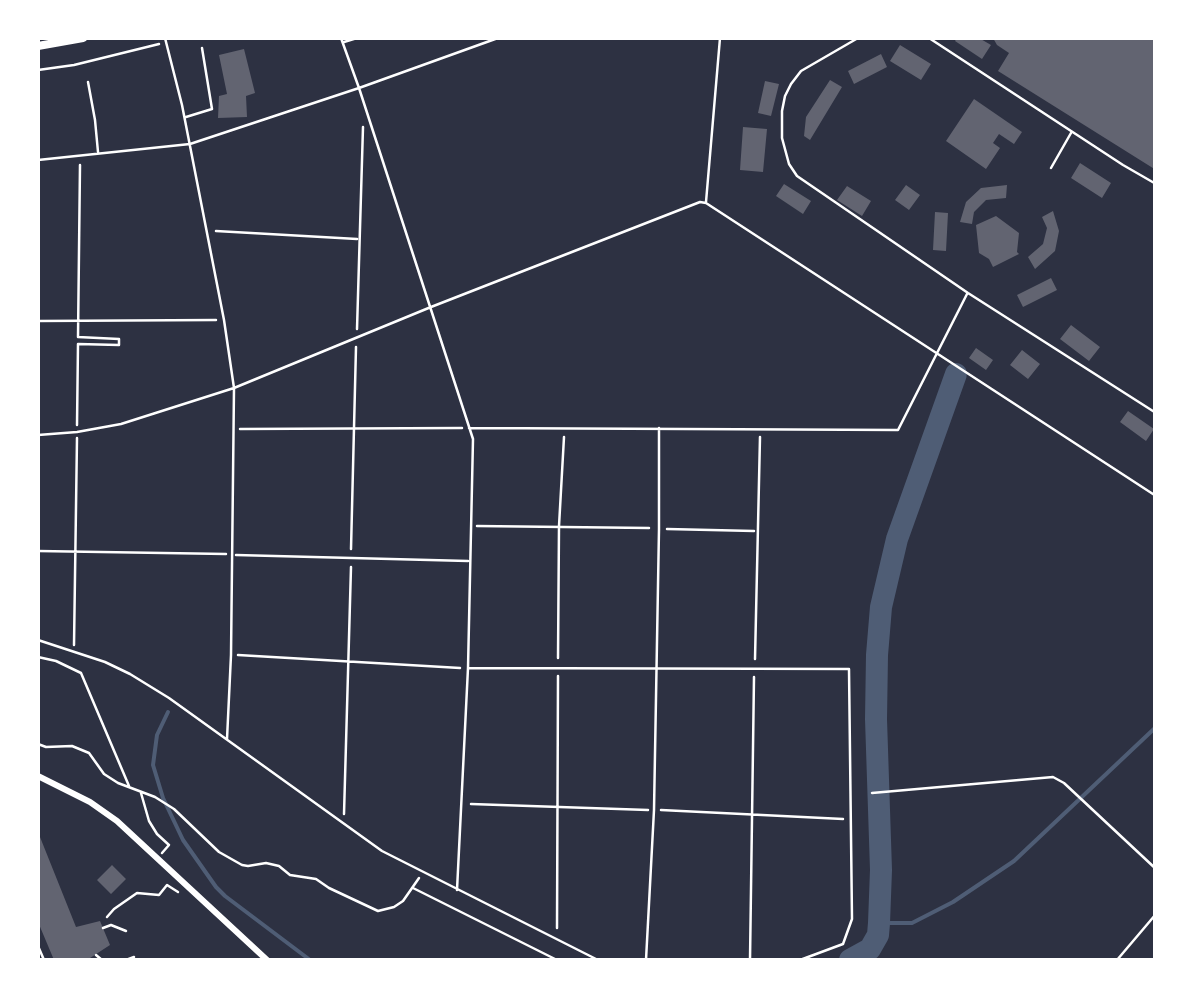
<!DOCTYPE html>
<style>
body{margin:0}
#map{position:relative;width:1193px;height:998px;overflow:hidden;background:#2d3142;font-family:Lato,sans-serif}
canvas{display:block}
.frame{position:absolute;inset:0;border:40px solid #fff;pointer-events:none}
</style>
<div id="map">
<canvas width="1193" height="998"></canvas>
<div class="frame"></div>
</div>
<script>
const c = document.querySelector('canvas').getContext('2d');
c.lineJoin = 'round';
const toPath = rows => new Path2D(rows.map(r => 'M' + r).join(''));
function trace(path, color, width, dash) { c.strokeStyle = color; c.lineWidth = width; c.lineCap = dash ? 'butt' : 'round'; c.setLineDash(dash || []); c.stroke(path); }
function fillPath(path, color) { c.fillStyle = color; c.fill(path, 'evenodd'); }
trace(toPath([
 [168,712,157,735,153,765,163,798,183,840,216,887,225,896,310,960],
 [879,923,912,923,953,902,1014,861,1156,727]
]), '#4f5d75', 4);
trace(toPath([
 [850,960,870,949,878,935,879,923,881,870,876,719,877,655,881,607,897,539,956,374]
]), '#4f5d75', 22);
fillPath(toPath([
 [957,38,979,38,991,45,982,59,955,41],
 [993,38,1156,38,1156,170,998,71,1009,53,997,45],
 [900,45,931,64,921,80,890,61],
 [244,49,255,93,246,96,247,117,218,118,219,96,227,94,219,55],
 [881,54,887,67,854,84,848,71],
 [830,80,842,87,810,140,804,136,806,117],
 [765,81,779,84,771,116,758,113],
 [974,99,1022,132,1014,144,999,134,993,143,1000,148,986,169,946,141],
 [743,127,767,129,763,172,740,170],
 [1080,163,1111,183,1102,198,1071,178],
 [784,184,811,201,803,214,776,196],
 [906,185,920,195,909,210,895,200],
 [1007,185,1006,198,986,200,974,212,972,224,960,222,966,202,981,188],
 [847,186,871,201,862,216,837,200],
 [1053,211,1059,231,1055,251,1035,269,1028,257,1043,244,1047,228,1042,217],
 [935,212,948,213,946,251,933,250],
 [996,216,1019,233,1017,252,1019,254,993,267,989,259,979,253,976,225],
 [1051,278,1057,290,1023,307,1017,295],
 [1071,325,1100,347,1089,361,1060,339],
 [976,348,993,360,986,370,969,358],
 [1022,350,1040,364,1028,379,1010,365],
 [1128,411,1154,429,1146,441,1120,422],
 [38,832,76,927,100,921,110,945,87,960,54,960,38,922],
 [112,865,126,879,111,894,97,880]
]), '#626471');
trace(toPath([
 [38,70,74,65,159,44],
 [216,231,357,239],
 [38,321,216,320],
 [357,329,363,127],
 [77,425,78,344,119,345,119,339,78,337,80,165],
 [240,429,462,428],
 [477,526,649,528],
 [667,529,754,531],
 [351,549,356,347],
 [38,551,226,554],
 [74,645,77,438],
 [238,655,460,668],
 [38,657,56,661,81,673,129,786],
 [558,658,559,526,564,437],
 [755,659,760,437],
 [38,744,46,747,72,746,89,753,104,774,118,783,155,797,174,809,219,852,242,865,248,866,266,863,279,866,290,875,316,879,329,888,378,911,394,907,403,901,419,878],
 [141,793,149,821,157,834,169,845,162,853],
 [471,804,648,810],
 [661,810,843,819],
 [344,814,351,567],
 [413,888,557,960],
 [107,917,114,909,137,893,159,895,167,885,178,892],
 [557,928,558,676],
 [750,960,754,677]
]), '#fff', 2.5);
trace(toPath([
 [165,38,182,105,224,320,234,388,231,655,227,739],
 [341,38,359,88,473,439,468,668,457,890],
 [858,38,801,71,791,84,785,96,782,111,782,138,789,164,797,176,968,293,1156,413],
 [929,38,1123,165,1156,184],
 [344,42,357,38],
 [88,82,95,120,98,152],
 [186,117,212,109,202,48],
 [38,160,190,144,359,88,498,38],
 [1051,168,1071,133],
 [706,202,720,38],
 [469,428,898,430,967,294],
 [38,435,77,432,121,424,234,388,431,307,700,202,706,203,1156,496],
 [236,555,468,561],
 [38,640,105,662,130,674,169,698,382,851,598,960],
 [469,668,849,669,852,919,843,944,800,960],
 [872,793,1053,777,1064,783,1156,869],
 [103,928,111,925,126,931],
 [38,946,44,960],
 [96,955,102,960],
 [126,960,134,957],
 [646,960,654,810,659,529,659,428],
 [1117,960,1156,914]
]), '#fff', 2.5);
trace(toPath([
 [38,776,90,802,117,821,267,960]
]), '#fff', 6);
trace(toPath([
 [38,46,83,38]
]), '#fff', 8);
</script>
